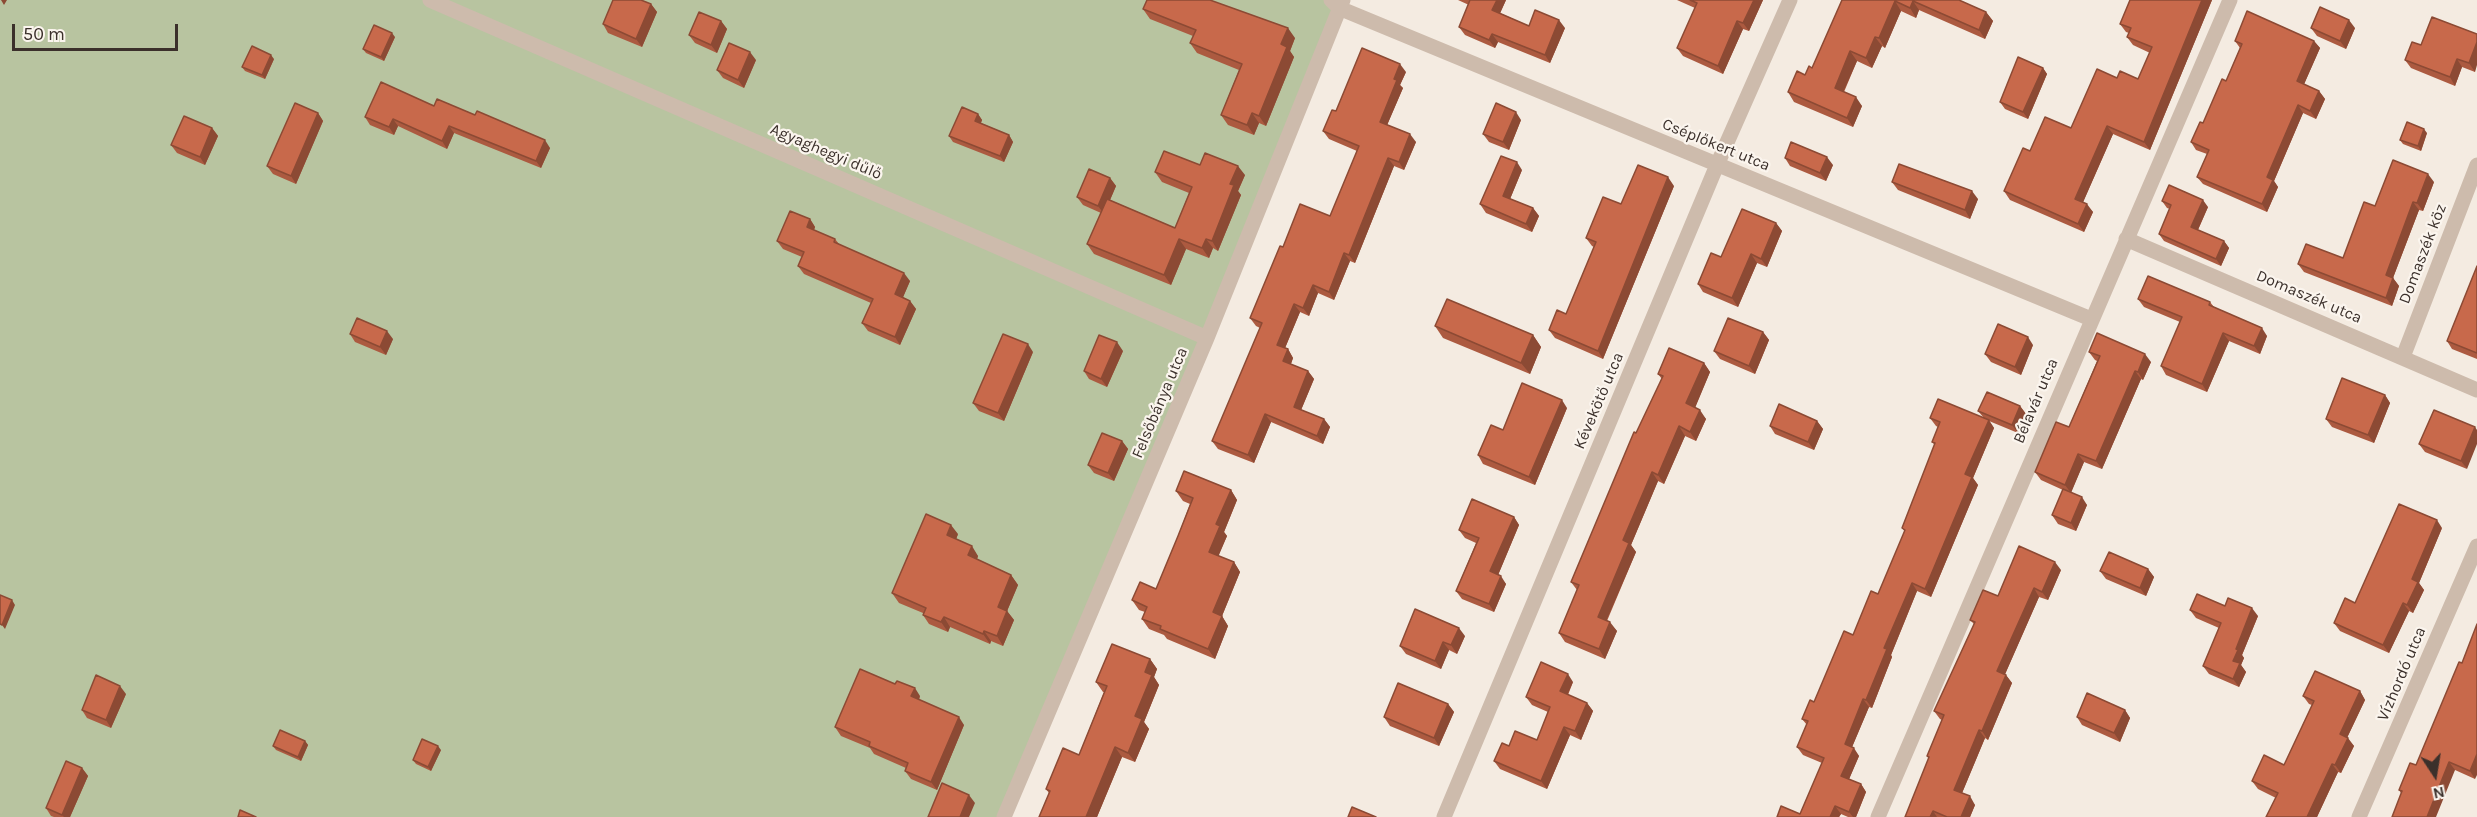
<!DOCTYPE html>
<meta charset="utf-8">
<style>
body{margin:0}
#map{position:relative;width:2477px;height:817px;overflow:hidden;background:#f4ebe1;font-family:Karla,sans-serif}
canvas{display:block}
.north{position:absolute;left:2405px;top:745px;width:60px;height:60px;-webkit-text-stroke:4px #fbf5ee;paint-order:stroke;rotate:168deg;font-size:16px;font-weight:700;line-height:24px;text-align:center;color:#3b302b}
.north::after{content:'';display:block;margin:auto;width:21px;height:27px;background:#3b302b;clip-path:polygon(50% 0,100% 100%,50% 72%,0 100%)}
.scale{position:absolute;left:12px;top:24px;width:166px;height:27px;box-sizing:border-box;border:3px solid #3b302b;border-top:0;padding-left:8px;font-size:18px;line-height:21px;white-space:nowrap;color:#3b302b;-webkit-text-stroke:4px #fbf5ee;paint-order:stroke}
</style>
<div id="map">
<canvas width="2477" height="817"></canvas>
<div class="north">N</div>
<div class="scale">50 m</div>
</div>
<script>
const c = document.querySelector('canvas').getContext('2d');
c.lineJoin = 'round';
function fillPath(path, color) { c.fillStyle = color; c.fill(path, 'evenodd'); }
const toPath = rows => new Path2D(rows.map(r => 'M' + r).join(''));
function trace(path, color, width, dash) { c.strokeStyle = color; c.lineWidth = width; c.lineCap = dash ? 'butt' : 'round'; c.setLineDash(dash || []); c.stroke(path); }
function label(font, color, halo, rows, align = 'center') {
  c.font = font + ' Karla,sans-serif'; c.lineWidth = 4.5; c.setLineDash([]); c.textBaseline = 'middle'; c.strokeStyle = halo; c.fillStyle = color; for (const [text, x, y, turn = 0] of rows) {
    c.save(); c.translate(x, y); c.rotate((+turn || 0) * Math.PI / 180); c.textAlign = isNaN(turn) ? turn : align; if (halo) c.strokeText(text, 0, 0); c.fillText(text, 0, 0); c.restore();
  }
}
fillPath(toPath([
 [0,0,1343,0,1004,817,0,817]
]), '#b8c4a0');
trace(toPath([
 [430,0,1207,338],
 [1331,0,1339,8,2091,319],
 [2126,239,2477,390],
 [2403,357,2477,165],
 [1004,817,1207,338,1343,0],
 [1444,817,1717,165,1790,0],
 [1878,817,2230,0],
 [2359,817,2477,546]
]), '#cdbbac', 15);
fillPath(toPath([
 [1458,0,1506,0,1500,13,1529,26,1565,28,1550,63,1498,42,1495,48,1465,35,1459,27,1469,5],
 [1677,0,1763,0,1749,31,1743,29,1723,74,1683,56,1677,48,1695,8],
 [1842,0,1959,0,1986,12,1993,21,1985,39,1919,10,1916,18,1901,11,1885,48,1882,46,1872,68,1857,61,1844,92,1862,106,1853,127,1794,102,1788,92,1812,68],
 [2130,0,2212,0,2150,150,2113,134,2083,202,2093,212,2084,232,2010,200,2004,191,2030,151,2071,128,2117,78,2138,79,2150,53,2133,45,2127,37,2129,33,2126,32,2120,24],
 [651,4,657,12,642,47,608,33,603,24],
 [1143,9,1295,38,1290,51,1294,57,1266,126,1259,123,1254,135,1228,125,1221,115,1239,70,1197,53,1190,43,1193,36,1150,19],
 [721,21,727,29,717,53,695,43,689,35],
 [2311,28,2355,28,2346,49,2317,36],
 [2477,34,2475,72,2462,67,2455,86,2411,68,2405,60],
 [395,37,384,61,366,53,363,49],
 [2235,41,2314,41,2320,48,2304,84,2319,91,2325,99,2316,119,2303,113,2274,181,2278,187,2267,212,2203,184,2197,177,2207,154,2196,150,2191,142,2203,123,2226,81,2240,48],
 [274,59,265,79,245,71,242,67],
 [756,60,744,88,723,78,717,70],
 [2043,68,2047,74,2028,119,2005,109,2000,102],
 [1406,72,1400,85,1403,88,1387,125,1416,142,1404,170,1394,166,1355,263,1350,261,1334,300,1318,293,1309,316,1300,312,1285,348,1288,349,1293,358,1291,364,1308,371,1314,379,1301,410,1324,419,1330,427,1323,444,1271,422,1254,463,1218,449,1212,441,1260,328,1256,326,1250,318,1283,247,1330,216,1357,151,1329,139,1323,131,1336,111],
 [434,106,550,148,541,168,454,133,447,149,398,126,394,135,370,125,365,117],
 [318,113,323,121,296,184,273,174,267,166],
 [978,114,982,120,981,123,1009,135,1013,142,1004,162,953,142,949,136],
 [1521,120,1509,150,1489,142,1483,134],
 [212,128,218,136,205,165,177,153,171,145],
 [2427,133,2421,151,2403,144,2400,140],
 [1785,158,1833,165,1826,181,1790,166],
 [1200,165,1245,175,1238,191,1241,195,1218,251,1213,248,1209,258,1186,249,1171,285,1094,254,1087,244,1101,213,1083,205,1077,197,1110,178,1116,186,1110,200,1175,228,1189,193,1162,182,1155,172],
 [1522,170,1510,199,1533,208,1539,216,1532,232,1486,213,1480,204],
 [1892,182,1978,199,1970,219,1898,190],
 [2434,182,2423,211,2419,210,2393,278,2399,286,2392,306,2304,272,2298,264,2343,258,2375,206],
 [1674,186,1603,359,1555,338,1549,330,1566,314,1594,247,1592,246,1586,238,1621,204],
 [2162,201,2208,207,2198,230,2224,241,2229,248,2221,266,2164,241,2159,234,2170,209,2167,208],
 [810,219,815,227,814,230,835,239,839,244,910,281,903,297,910,301,916,309,900,345,868,331,862,323,871,303,804,274,798,266,802,257,783,249,777,241],
 [1776,223,1782,231,1767,267,1757,263,1738,307,1703,292,1698,284,1721,257],
 [2477,266,2477,359,2452,349,2447,341],
 [2138,299,2210,302,2214,307,2267,336,2260,354,2229,341,2207,392,2166,375,2161,366,2180,322,2144,307],
 [1435,326,1533,335,1541,347,1530,374,1443,338],
 [1763,332,1769,340,1755,374,1720,359,1714,351],
 [350,334,393,339,386,355,355,342],
 [2033,345,2021,375,1991,362,1985,354],
 [1123,351,1107,387,1089,379,1084,371],
 [1033,352,1004,421,979,411,973,403],
 [2089,352,2151,362,2143,380,2141,379,2102,469,2084,462,2071,492,2087,505,2076,531,2058,524,2052,515,2063,490,2041,480,2035,472,2069,427,2097,361,2095,360],
 [1704,363,1710,372,1695,407,1706,419,1696,441,1685,436,1664,484,1658,481,1631,545,1636,552,1607,621,1617,631,1605,659,1565,642,1559,633,1577,590,1571,582,1636,433,1662,379,1658,374],
 [2385,395,2390,403,2374,443,2332,427,2326,419],
 [2020,406,2026,414,2018,433,1989,421,1994,428,1973,478,1978,485,1931,597,1917,591,1891,655,1892,657,1872,708,1869,707,1852,747,1859,756,1849,779,1861,784,1866,792,1856,817,1848,817,1841,814,1839,817,1777,817,1800,814,1822,763,1803,755,1797,747,1807,725,1802,719,1814,702,1853,635,1878,594,1905,532,1902,528,1935,445,1932,442,1938,427,1936,426,1930,418,1984,418,1978,411],
 [1567,408,1535,485,1483,464,1478,455,1503,430],
 [2434,410,2467,469,2425,452,2419,444],
 [1817,421,1823,429,1814,450,1775,434,1770,426],
 [1122,441,1128,449,1114,481,1094,473,1088,465],
 [1231,490,1237,500,1224,532,1227,536,1218,556,1234,562,1240,572,1222,616,1228,626,1215,659,1167,639,1164,635,1149,629,1142,619,1145,612,1139,610,1132,600,1156,589,1178,536,1190,504,1183,501,1176,491],
 [1514,517,1519,525,1498,575,1506,584,1494,612,1462,599,1456,591,1476,543,1465,538,1459,530],
 [2442,528,2419,583,2424,590,2413,613,2409,611,2389,653,2340,631,2334,623,2355,603],
 [958,534,956,539,978,556,977,559,1011,575,1018,585,1007,611,1014,620,1003,646,991,641,990,644,950,627,948,632,929,624,923,615,923,613,899,603,892,593],
 [2148,569,2154,577,2146,596,2106,579,2100,571],
 [2061,570,2048,600,2039,597,2005,674,2012,683,1988,740,1985,738,1962,793,1975,805,1970,817,1905,817,1929,759,1927,756,1942,720,1940,719,1934,711,1974,624,1970,620,1998,596],
 [2225,606,2258,616,2242,655,2244,658,2241,665,2246,672,2239,687,2209,674,2203,666,2219,628,2196,618,2190,610],
 [1465,636,1457,654,1449,650,1441,669,1406,654,1400,646],
 [1150,659,1157,669,1154,677,1159,685,1144,722,1149,729,1135,762,1122,757,1097,817,1039,817,1049,793,1046,789,1079,755,1104,692,1103,692,1096,682],
 [2462,663,2475,779,2455,770,2401,793,2399,790,2416,765],
 [1573,682,1568,695,1587,703,1593,711,1581,740,1570,735,1547,789,1500,769,1494,761,1509,746,1537,740,1548,712,1532,705,1526,697],
 [2360,691,2365,700,2347,738,2354,746,2341,773,2338,772,2317,817,2266,817,2276,798,2258,789,2252,781,2284,765,2312,705,2309,704,2303,696],
 [126,694,111,728,87,718,82,710],
 [920,696,919,700,964,725,937,790,911,779,905,771,906,768,874,754,870,748,841,736,835,727],
 [1448,704,1454,712,1439,746,1390,726,1384,717],
 [2125,710,2130,718,2120,742,2082,725,2077,717],
 [305,741,308,745,301,761,276,750,273,746],
 [441,750,431,771,416,764,413,760],
 [82,768,88,776,70,817,54,817,51,816,46,808]
]), '#ac5a40');
fillPath(toPath([
 [1,0,7,0,4,5],
 [1497,0,1506,0,1498,18,1492,10],
 [1754,0,1763,0,1749,31,1743,23],
 [2202,0,2212,0,2150,150,2144,142],
 [1895,1,1901,11,1885,48,1879,38],
 [1913,1,1919,10,1916,18,1910,8],
 [651,4,657,12,642,47,636,39],
 [1986,12,1993,21,1985,39,1979,30],
 [1559,20,1565,28,1550,63,1545,55],
 [2349,20,2355,28,2346,49,2340,41],
 [721,21,727,29,717,53,711,45],
 [1737,21,1743,29,1723,74,1718,66],
 [1288,28,1295,38,1290,51,1294,57,1266,126,1259,116,1281,44],
 [392,33,395,37,384,61,381,57],
 [1492,34,1498,42,1495,48,1489,40],
 [1875,37,1882,46,1872,68,1866,58],
 [2314,41,2320,48,2302,89,2297,81],
 [2477,42,2477,65,2475,72,2469,63],
 [1850,51,1857,61,1841,97,1835,88],
 [750,52,756,60,744,88,738,80],
 [271,55,274,59,265,79,262,75],
 [2457,59,2462,67,2455,86,2450,77],
 [1400,64,1406,72,1400,85,1403,88,1385,130,1380,122,1394,79],
 [2043,68,2047,74,2028,119,2023,112],
 [2319,91,2325,99,2316,119,2310,111],
 [1856,97,1862,106,1853,127,1847,118],
 [2298,105,2303,113,2274,181,2278,187,2267,212,2262,204,2267,177],
 [1516,112,1521,120,1509,150,1503,142],
 [318,113,323,121,296,184,291,176],
 [1252,113,1259,123,1254,135,1247,125],
 [978,114,982,120,979,127,975,121],
 [393,119,398,126,394,135,389,127],
 [449,126,454,133,447,149,442,141],
 [2107,126,2113,134,2081,207,2075,199],
 [212,128,218,136,205,165,200,157],
 [2424,129,2427,133,2421,151,2418,146],
 [1410,134,1416,142,1404,170,1399,162],
 [1009,135,1013,142,1004,162,1000,156],
 [545,140,550,148,541,168,536,161],
 [1827,157,1833,165,1826,181,1820,173],
 [1388,158,1394,166,1355,263,1349,255],
 [1517,162,1522,170,1508,204,1503,196],
 [1238,166,1245,175,1238,191,1241,195,1218,251,1212,241,1230,184],
 [2428,174,2434,182,2423,211,2417,203],
 [1668,177,1674,186,1603,359,1598,351],
 [1110,178,1116,186,1104,214,1098,206],
 [1972,191,1978,199,1970,219,1965,210],
 [2203,200,2208,207,2196,234,2191,227],
 [2413,202,2419,210,2391,283,2386,275],
 [2087,204,2093,212,2084,232,2078,224],
 [1533,208,1539,216,1532,232,1526,224],
 [810,219,815,227,812,235,807,227],
 [1776,223,1782,231,1767,267,1761,259],
 [1179,239,1186,249,1171,285,1164,275],
 [1206,239,1213,248,1209,258,1202,248],
 [2224,241,2229,248,2221,266,2216,259],
 [1344,253,1350,261,1334,300,1329,292],
 [1751,254,1757,263,1738,307,1732,298],
 [904,273,910,281,901,302,895,294],
 [2393,278,2399,286,2392,306,2386,298],
 [1313,285,1318,293,1309,316,1303,308],
 [910,301,916,309,900,345,895,337],
 [1294,304,1300,312,1283,353,1277,345],
 [2262,328,2267,336,2260,354,2254,346],
 [387,331,393,339,386,355,380,347],
 [1763,332,1769,340,1755,374,1749,366],
 [2223,333,2229,341,2207,392,2202,384],
 [1533,335,1541,347,1530,374,1521,363],
 [2028,337,2033,345,2021,375,2015,367],
 [1117,342,1123,351,1107,387,1101,379],
 [1028,344,1033,352,1004,421,998,413],
 [1288,349,1293,358,1289,369,1283,361],
 [2145,354,2151,362,2143,380,2138,372],
 [1704,363,1710,372,1693,413,1686,403],
 [1308,371,1314,379,1299,415,1294,407],
 [2135,371,2141,379,2102,469,2096,461],
 [2385,395,2390,403,2374,443,2368,435],
 [1562,400,1567,408,1535,485,1529,477],
 [2020,406,2026,414,2018,433,2012,425],
 [1700,410,1706,419,1696,441,1690,432],
 [1265,414,1271,422,1254,463,1248,455],
 [1324,419,1330,427,1323,444,1317,436],
 [1989,420,1994,428,1973,478,1978,485,1931,597,1925,589,1965,474],
 [1817,421,1823,429,1814,450,1808,442],
 [1679,426,1685,436,1664,484,1658,475],
 [2475,427,2477,430,2477,444,2467,469,2461,461],
 [1122,441,1128,449,1114,481,1108,473],
 [2078,454,2084,462,2071,493,2065,485],
 [1652,472,1658,481,1631,545,1636,552,1604,626,1598,617,1623,540],
 [1231,490,1237,500,1224,532,1227,536,1216,562,1209,552,1216,524],
 [2082,497,2087,505,2076,531,2071,523],
 [1514,517,1519,525,1496,580,1490,571],
 [2437,520,2442,528,2419,583,2424,590,2413,613,2407,605,2412,579],
 [951,525,958,534,954,545,947,535],
 [972,546,978,556,975,565,968,555],
 [1234,562,1240,572,1222,616,1228,626,1215,659,1208,649,1213,612],
 [2055,562,2061,570,2048,600,2042,592],
 [2148,569,2154,577,2146,596,2140,588],
 [1011,575,1018,585,1005,616,998,607],
 [1501,576,1506,584,1494,612,1489,604],
 [1912,583,1917,591,1891,655,1892,657,1872,708,1866,700,1884,648],
 [2034,588,2039,597,2003,679,1997,671],
 [12,600,15,605,5,629,2,625],
 [2403,603,2409,611,2389,653,2383,645],
 [2252,608,2258,616,2242,655,2244,658,2241,665,2246,672,2239,687,2233,679,2233,661,2236,649],
 [1007,611,1014,620,1003,646,997,636],
 [944,617,950,627,948,632,941,622],
 [1610,622,1617,631,1605,659,1599,649],
 [1459,628,1465,636,1457,654,1451,645],
 [984,631,991,641,990,644,983,634],
 [1443,642,1449,650,1441,669,1435,661],
 [1150,659,1157,669,1154,677,1159,685,1144,722,1149,729,1135,762,1128,753,1145,672],
 [1568,674,1573,682,1565,700,1560,691],
 [2006,675,2012,683,1988,740,1982,731],
 [120,686,126,694,111,728,106,720],
 [915,688,920,696,917,704,911,696],
 [2360,691,2365,700,2345,742,2340,734],
 [1863,699,1869,707,1850,752,1845,744],
 [1587,703,1593,711,1581,740,1575,731],
 [1448,704,1454,712,1439,746,1434,738],
 [2125,710,2130,718,2120,742,2114,733],
 [959,717,964,725,937,790,931,782],
 [1564,727,1570,735,1547,789,1541,781],
 [1979,730,1985,738,1960,798,1954,790],
 [2348,738,2354,746,2341,773,2335,765],
 [305,741,308,745,301,761,298,757],
 [438,746,441,750,431,771,428,767],
 [1115,747,1122,757,1097,817,1086,817],
 [1854,748,1859,756,1847,784,1841,776],
 [2477,754,2477,775,2475,779,2470,771],
 [2449,762,2455,770,2436,817,2427,817],
 [2332,764,2338,772,2317,817,2307,817],
 [82,768,88,776,70,817,64,817,62,815],
 [1861,784,1866,792,1856,817,1853,817,1849,812],
 [969,795,975,803,969,817,960,817],
 [1970,796,1975,805,1970,817,1961,817],
 [1835,806,1841,814,1839,817,1830,817],
 [1933,811,1937,817,1930,817]
]), '#8c4a34');
const building = toPath([
 [613,0,641,0,651,4,636,39,603,24,613,0],
 [1147,0,1210,0,1288,28,1281,44,1287,47,1259,116,1252,113,1247,125,1221,115,1242,64,1190,43,1196,30,1143,9,1147,0],
 [1470,0,1497,0,1492,10,1529,26,1535,10,1559,20,1545,55,1492,34,1489,40,1459,27,1470,0],
 [1690,0,1754,0,1743,23,1737,21,1718,66,1677,48,1697,3,1690,0],
 [1842,0,1959,0,1986,12,1979,30,1913,1,1910,8,1895,1,1879,38,1875,37,1866,58,1850,51,1835,88,1856,97,1847,118,1788,92,1797,71,1805,75,1809,66,1812,68,1842,0],
 [2130,0,2202,0,2144,142,2107,126,2075,199,2087,204,2078,224,2004,191,2023,148,2030,151,2045,117,2071,128,2097,69,2117,78,2120,71,2138,79,2152,47,2127,37,2131,28,2120,24,2130,0],
 [2320,7,2349,20,2340,41,2311,28,2320,7],
 [2247,11,2314,41,2297,81,2319,91,2310,111,2298,105,2267,177,2273,180,2262,204,2197,177,2209,150,2191,142,2200,122,2203,123,2222,79,2226,81,2242,44,2235,41,2247,11],
 [699,12,721,21,711,45,689,35,699,12],
 [2432,17,2477,34,2477,42,2469,63,2457,59,2450,77,2405,60,2412,42,2421,45,2432,17],
 [374,25,392,33,381,57,363,49,374,25],
 [729,43,750,52,738,80,717,70,729,43],
 [252,46,271,55,262,75,242,67,252,46],
 [1362,48,1400,64,1394,79,1397,80,1380,122,1410,134,1399,162,1388,158,1349,255,1344,253,1329,292,1313,285,1303,308,1294,304,1277,345,1288,349,1283,361,1308,371,1294,407,1324,419,1317,436,1265,414,1248,455,1212,441,1262,323,1250,318,1280,246,1283,247,1300,204,1330,216,1359,146,1323,131,1332,110,1336,111,1362,48],
 [2018,57,2043,68,2023,112,2000,102,2018,57],
 [381,82,434,106,437,99,475,115,477,111,545,140,536,161,449,126,442,141,393,119,389,127,365,117,381,82],
 [295,103,318,113,291,176,267,166,295,103],
 [1496,103,1516,112,1503,142,1483,134,1496,103],
 [962,107,978,114,975,121,1009,135,1000,156,949,136,962,107],
 [184,116,212,128,200,157,171,145,184,116],
 [2407,122,2424,129,2418,146,2400,140,2407,122],
 [1791,142,1827,157,1820,173,1785,158,1791,142],
 [1164,151,1200,165,1205,153,1238,166,1230,184,1234,185,1212,241,1206,239,1202,248,1179,239,1164,275,1087,244,1107,199,1175,228,1192,187,1155,172,1164,151],
 [1501,156,1517,162,1503,196,1533,208,1526,224,1480,204,1501,156],
 [2393,160,2428,174,2417,203,2413,202,2386,275,2393,278,2386,298,2298,264,2306,244,2343,258,2364,202,2375,206,2393,160],
 [1899,164,1972,191,1965,210,1892,182,1899,164],
 [1638,165,1668,177,1598,351,1549,330,1557,310,1566,314,1596,242,1586,238,1603,197,1621,204,1638,165],
 [1089,169,1110,178,1098,206,1077,197,1089,169],
 [2169,185,2203,200,2191,227,2224,241,2216,259,2159,234,2171,205,2162,201,2169,185],
 [1742,209,1776,223,1761,259,1751,254,1732,298,1698,284,1711,253,1721,257,1742,209],
 [790,211,810,219,807,227,835,239,834,242,904,273,895,294,910,301,895,337,862,323,873,299,798,266,804,252,777,241,790,211],
 [2477,266,2477,353,2447,341,2477,266],
 [2148,276,2210,302,2209,305,2262,328,2254,346,2223,333,2202,384,2161,366,2182,317,2138,299,2148,276],
 [1447,299,1533,335,1521,363,1435,326,1447,299],
 [357,318,387,331,380,347,350,334,357,318],
 [1728,318,1763,332,1749,366,1714,351,1728,318],
 [1998,324,2028,337,2015,367,1985,354,1998,324],
 [2097,333,2145,354,2138,372,2135,371,2096,461,2078,454,2065,485,2035,472,2056,422,2069,427,2100,356,2089,352,2097,333],
 [1003,334,1028,344,998,413,973,403,1003,334],
 [1099,335,1117,342,1101,379,1084,371,1099,335],
 [1669,348,1704,363,1686,403,1700,410,1690,432,1679,426,1658,475,1652,472,1623,540,1629,543,1598,617,1610,622,1599,649,1559,633,1579,585,1571,582,1634,432,1636,433,1663,376,1658,374,1669,348],
 [2342,378,2385,395,2368,435,2326,419,2342,378],
 [1522,383,1562,400,1529,477,1478,455,1491,425,1503,430,1522,383],
 [1987,392,2020,406,2012,425,1978,411,1987,392],
 [1938,399,1989,420,1965,474,1972,477,1925,589,1912,583,1884,648,1887,649,1866,700,1863,699,1845,744,1854,748,1841,776,1861,784,1849,812,1835,806,1830,817,1777,817,1781,806,1800,814,1824,758,1797,747,1808,721,1802,719,1810,700,1814,702,1844,631,1853,635,1871,591,1878,594,1905,530,1902,528,1935,443,1932,442,1940,422,1930,418,1938,399],
 [1779,404,1817,421,1808,442,1770,426,1779,404],
 [2434,410,2475,427,2461,461,2419,444,2434,410],
 [1102,433,1122,441,1108,473,1088,465,1102,433],
 [1184,471,1231,490,1216,524,1220,526,1209,552,1234,562,1213,612,1222,616,1208,649,1160,629,1161,626,1142,619,1147,607,1132,600,1140,582,1156,589,1178,536,1193,498,1176,491,1184,471],
 [2063,489,2082,497,2071,523,2052,515,2063,489],
 [1472,499,1514,517,1490,571,1501,576,1489,604,1456,591,1479,538,1459,530,1472,499],
 [2399,504,2437,520,2412,579,2418,582,2407,605,2403,603,2383,645,2334,623,2345,598,2355,603,2399,504],
 [926,514,951,525,947,535,972,546,968,555,1011,575,998,607,1007,611,997,636,984,631,983,634,944,617,941,622,923,615,926,608,892,593,926,514],
 [2019,546,2055,562,2042,592,2034,588,2012,637,1997,671,2006,675,1982,731,1979,730,1954,790,1970,796,1961,817,1947,817,1933,811,1930,817,1905,817,1929,757,1927,756,1944,715,1934,711,1975,622,1970,620,1983,590,1998,596,2019,546],
 [2109,552,2148,569,2140,588,2100,571,2109,552],
 [2197,594,2225,606,2228,598,2252,608,2236,649,2238,650,2233,661,2240,663,2233,679,2203,666,2221,623,2190,610,2197,594],
 [0,595,12,600,2,625,0,624,0,595],
 [1415,609,1459,628,1451,645,1443,642,1435,661,1400,646,1415,609],
 [2477,624,2477,754,2470,771,2449,762,2427,817,2392,817,2402,791,2399,790,2410,763,2416,765,2459,662,2462,663,2477,624],
 [1112,644,1150,659,1145,672,1152,675,1135,716,1142,719,1128,753,1115,747,1086,817,1039,817,1050,791,1046,789,1063,748,1079,755,1107,686,1096,682,1112,644],
 [1541,662,1568,674,1560,691,1587,703,1575,731,1564,727,1541,781,1494,761,1502,743,1509,746,1515,731,1537,740,1550,707,1526,697,1541,662],
 [860,669,895,684,897,681,915,688,911,696,959,717,931,782,905,771,908,763,869,746,870,742,835,727,860,669],
 [2315,671,2360,691,2340,734,2348,738,2335,765,2332,764,2307,817,2266,817,2278,793,2252,781,2264,755,2284,765,2314,701,2303,696,2315,671],
 [96,675,120,686,106,720,82,710,96,675],
 [1398,683,1448,704,1434,738,1384,717,1398,683],
 [2087,693,2125,710,2114,733,2077,717,2087,693],
 [280,730,305,741,298,757,273,746,280,730],
 [422,739,438,746,428,767,413,760,422,739],
 [66,761,82,768,62,815,46,808,66,761],
 [942,783,969,795,960,817,928,817,942,783],
 [1352,807,1376,817,1348,817,1352,807],
 [240,810,256,817,238,817,240,810]
]);
fillPath(building, '#c8694b');
trace(building, '#8c4a34', 1.5);
label('16px', '#3b302b', '#fbf5ee', [
 ["Cséplőkert utca",1716,145,22],
 ["Agyaghegyi dűlő",826,152,23],
 ["Domaszék köz",2423,254,-69],
 ["Domaszék utca",2309,297,23],
 ["Kévekötő utca",1599,401,-67],
 ["Bélavár utca",2036,401,-67],
 ["Felsőbánya utca",1160,403,-67],
 ["Vízhordó utca",2402,674,-67]
]);
</script>
